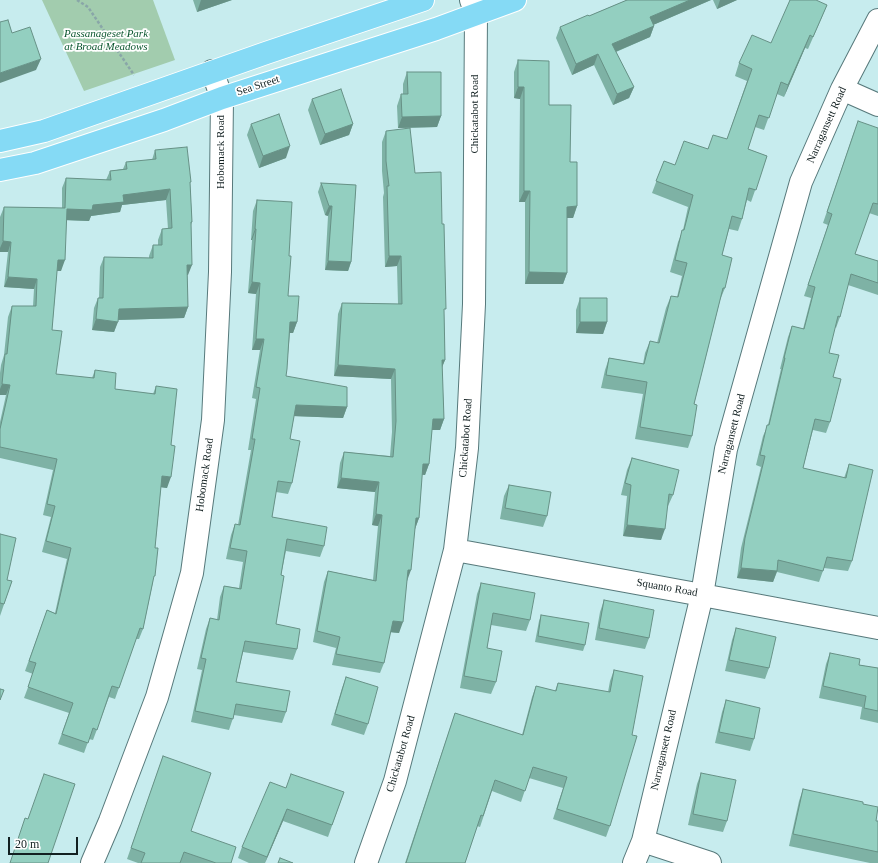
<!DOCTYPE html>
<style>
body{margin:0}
#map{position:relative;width:878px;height:863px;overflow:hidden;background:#c7ecee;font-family:"Times New Roman",serif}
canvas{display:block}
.scale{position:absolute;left:8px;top:837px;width:70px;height:18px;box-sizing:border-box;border:2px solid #122021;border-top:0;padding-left:5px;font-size:12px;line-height:14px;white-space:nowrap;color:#122021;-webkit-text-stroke:3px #fff;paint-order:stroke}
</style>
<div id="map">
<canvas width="878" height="863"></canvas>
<div class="scale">20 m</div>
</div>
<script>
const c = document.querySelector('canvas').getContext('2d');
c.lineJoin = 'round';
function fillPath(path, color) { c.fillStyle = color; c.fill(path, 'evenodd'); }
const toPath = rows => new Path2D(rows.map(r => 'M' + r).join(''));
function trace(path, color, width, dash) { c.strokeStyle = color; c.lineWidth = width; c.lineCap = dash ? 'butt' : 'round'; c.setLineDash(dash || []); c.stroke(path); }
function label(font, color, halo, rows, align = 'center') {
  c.font = font + ' "Times New Roman",serif'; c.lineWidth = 3.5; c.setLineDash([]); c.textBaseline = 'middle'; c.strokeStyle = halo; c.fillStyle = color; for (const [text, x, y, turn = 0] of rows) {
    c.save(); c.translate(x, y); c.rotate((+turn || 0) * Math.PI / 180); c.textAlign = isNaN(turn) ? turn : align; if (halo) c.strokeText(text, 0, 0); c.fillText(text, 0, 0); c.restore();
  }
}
fillPath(toPath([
 [42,0,153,0,175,60,84,91]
]), '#a2ccae');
const minor = toPath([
 [842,89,878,105],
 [455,550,702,595,878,628],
 [643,841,710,863],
 [92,863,110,821,157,697,192,573,213,420,220,272,222,98,212,71],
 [366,863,395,781,455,550,467,448,474,304,476,14,471,0],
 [634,863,643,841,702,595,726,449,801,182,842,89,878,20]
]);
const major = toPath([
 [0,141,44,131,266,53,423,0],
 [0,170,35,163,164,120,222,98,436,29,515,0]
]);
trace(minor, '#57797b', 24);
trace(major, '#fff', 24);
trace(toPath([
 [77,0,88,7,134,75]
]), '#89a6a8', 2.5, [3, 2]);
trace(minor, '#fff', 22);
trace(major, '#85daf5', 22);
fillPath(toPath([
 [193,0,232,0,197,12],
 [627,0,711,0,653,25,654,26,650,37,616,52,634,87,629,98,613,105,594,65,572,75,556,38,560,27,589,16],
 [713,0,737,0,717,9],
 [827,5,822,17,808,49,805,48,784,97,777,94,764,130,755,127,748,149,767,156,751,202,747,200,742,219,738,231,729,229,722,255,725,288,720,300,694,404,692,436,688,448,635,439,643,394,601,388,605,370,609,358,643,364,645,353,650,341,657,343,666,308,671,296,677,297,682,276,670,272,678,242,683,230,688,207,652,193,664,161,675,165,727,139,747,81,735,76,739,63,771,43],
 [518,60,549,105,570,162,577,206,573,218,567,218,567,273,563,284,525,284,525,202,519,202,520,99,514,98,514,72],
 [407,72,441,116,437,127,398,128,397,106,401,94,403,94,403,84],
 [312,99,353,124,349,135,320,145,308,110],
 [251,124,286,158,259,168,247,135],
 [878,128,878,216,869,213,855,254,878,261,878,295,848,285,840,317,836,328,835,327,829,353,833,377,830,422,826,433,813,430,803,468,844,478,849,464,852,561,848,571,824,568,819,582,777,572,773,582,737,578,741,548,761,467,756,465,763,436,768,425,781,369,780,369,788,337,792,326,803,329,811,298,804,296,828,225,823,223,854,132],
 [386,131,415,173,444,313,445,360,442,367,444,419,440,430,432,430,429,464,425,475,422,475,419,518,415,529,399,633,390,632,384,663,380,673,332,665,336,648,313,642,324,582,328,571,373,580,378,526,372,525,375,492,337,488,340,463,344,452,390,456,392,432,391,379,334,376,338,314,342,303,398,304,397,266,385,267,383,197,384,193,382,171,382,142],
 [155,150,190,183,192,222,191,225,188,275,187,275,188,307,184,318,118,320,114,332,92,330,94,308,98,298,99,298,100,267,104,257,149,258,149,256,153,245,158,245,158,240,162,229,168,229,166,200,122,205,120,212,91,216,89,221,66,220,61,271,57,271,52,330,56,374,92,378,95,370,115,389,153,394,156,386,171,445,167,488,161,487,155,548,153,582,143,629,139,639,136,639,115,699,109,697,93,740,89,739,84,753,58,744,69,713,24,698,33,674,25,671,47,610,55,613,67,559,42,552,51,517,43,515,53,470,0,458,0,422,6,395,0,395,0,373,1,365,4,355,8,317,12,306,33,306,34,289,4,287,8,252,0,252,0,217,4,207,62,208,62,188,66,178,106,180,110,171,123,169,126,162,152,160],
 [321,183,356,185,351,262,348,271,325,270,328,216,325,215,318,192],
 [257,200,289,256,288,296,297,322,293,333,290,333,286,376,347,407,343,418,294,416,290,439,292,483,288,494,276,492,272,517,324,546,320,557,286,551,281,575,276,624,297,649,293,660,243,652,236,682,286,712,282,723,234,715,229,730,191,722,202,670,197,669,206,629,210,618,217,620,220,597,224,586,239,588,243,562,226,559,231,535,235,524,238,525,251,450,248,450,256,399,252,398,260,350,252,350,256,294,248,293,252,240,251,240,253,211],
 [580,298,607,322,603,334,576,333,576,310],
 [632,458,673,495,668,506,667,506,661,540,623,536,627,496,621,495,627,470],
 [509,485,547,516,543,527,500,519,504,496],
 [0,534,7,580,12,581,0,616],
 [481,583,530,620,526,631,491,625,487,648,496,682,491,694,460,688,477,594],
 [604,600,649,638,645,649,595,640,600,612],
 [541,615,585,645,583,651,535,642,539,621],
 [736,628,769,668,765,679,725,671,732,640],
 [830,653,859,665,878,668,878,723,860,719,862,707,819,698,826,664],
 [614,670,610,826,606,837,553,819,563,788,529,778,521,802,492,791,480,827,477,826,465,863,405,863,455,713,522,735,532,697,536,686,555,691,558,683,608,692,610,681],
 [346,677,368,724,364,735,331,725,342,688],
 [726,700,754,739,750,751,715,743,722,712],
 [163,756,191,831,231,863,138,863,127,859],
 [701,773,727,821,723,832,688,825,697,784],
 [286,788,344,792,328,837,283,821,265,863,249,863,238,858,242,847],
 [803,789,863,804,876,821,878,821,878,863,870,863,789,846,799,801]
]), '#7eb2a5');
fillPath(toPath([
 [201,0,232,0,197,12],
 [690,0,711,0,646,28,650,17],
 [720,0,737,0,717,9],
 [654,26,650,37,608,55,612,44],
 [810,35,805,48,784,97,788,85],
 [598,54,594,65,572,75,576,64],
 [41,59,36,70,0,83,0,73],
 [518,87,524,87,520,99,514,98],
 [634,87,629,98,613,105,617,94],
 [441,116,437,127,398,128,402,117],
 [353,124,349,135,320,145,325,134],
 [290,146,286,158,259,168,263,156],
 [170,189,166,200,122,205,120,212,91,216,89,221,63,220,67,209,93,205,123,195],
 [524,191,530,191,525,202,519,202],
 [329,206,332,206,328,216,325,215],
 [577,206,573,218,563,218,567,207],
 [255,229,256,229,252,240,251,240],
 [3,241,11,242,8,252,0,252,0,248],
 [389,256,401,256,397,266,385,267],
 [58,260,65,260,61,271,54,271],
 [328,261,351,262,348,271,325,270],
 [187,265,192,265,188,275,183,275],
 [529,272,567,273,563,284,525,284],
 [8,277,37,279,34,289,4,287],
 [252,282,260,283,256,294,248,293],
 [188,307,184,318,115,320,119,309],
 [96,319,118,322,114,332,92,330],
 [290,322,297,322,293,333,287,333],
 [580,322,607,322,603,334,576,333],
 [256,339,264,339,260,350,252,350],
 [442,360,445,360,441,370],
 [338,365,395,369,391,379,334,376],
 [2,384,10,385,6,395,0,395,0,389],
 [296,405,347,407,343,418,292,416],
 [433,419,444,419,440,430,429,430],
 [423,464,429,464,425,475,419,474],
 [162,476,171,477,167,488,159,487],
 [341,478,379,482,375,492,337,488],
 [376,514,382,515,378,526,372,525],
 [416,518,419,518,415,529],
 [627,525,665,529,661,540,623,536],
 [741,568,777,571,773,582,737,578],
 [408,570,411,570,407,581,404,581],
 [393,621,403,622,399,633,389,632],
 [287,809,283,821,265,863,267,857]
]), '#679186');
const building = toPath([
 [627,0,690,0,650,17,654,26,612,44,634,87,617,94,598,54,576,64,560,27,588,15,589,16,627,0],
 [790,0,816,0,827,5,813,37,810,35,788,85,781,82,769,118,759,115,748,149,767,156,756,190,749,188,742,219,732,216,722,255,732,258,725,288,723,288,694,404,697,405,692,436,640,427,647,382,606,375,609,358,644,364,650,341,659,343,671,296,678,297,687,263,675,260,682,230,684,230,693,195,656,181,664,161,675,165,684,141,708,149,713,135,727,139,752,69,739,63,752,35,771,43,790,0],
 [8,20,12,33,30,27,41,59,0,73,0,22,8,20],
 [518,60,549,61,549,105,571,105,570,162,577,162,577,206,567,207,567,273,529,272,530,191,524,191,524,87,518,87,518,60],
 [407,72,441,72,441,116,402,117,401,94,408,94,407,72],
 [341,89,353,124,325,134,312,99,341,89],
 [279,114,290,146,263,156,251,124,279,114],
 [858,121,878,128,878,204,873,203,855,254,878,261,878,283,851,274,840,317,838,316,829,353,839,355,833,377,841,379,830,422,815,419,803,468,846,478,849,464,873,470,852,561,827,557,823,571,778,560,777,571,741,568,745,538,765,456,760,455,767,425,769,425,785,358,784,358,792,326,804,329,815,287,808,285,832,214,827,212,858,121],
 [410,128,415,173,441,172,442,224,444,224,446,309,444,309,445,360,442,360,444,419,433,419,429,464,423,464,419,518,416,518,411,570,408,570,403,622,393,621,384,663,336,654,340,637,317,631,328,571,376,581,382,515,376,514,379,482,341,478,344,452,393,457,396,421,395,369,338,365,342,303,402,304,401,256,389,256,387,186,389,186,386,161,386,131,410,128],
 [187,147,191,182,190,182,192,222,191,222,192,265,187,265,188,307,119,309,118,322,96,319,98,298,103,298,104,257,153,258,153,245,162,245,162,229,172,228,170,189,123,195,124,202,93,205,92,210,67,209,65,260,58,260,52,330,62,331,56,374,94,378,95,370,116,373,115,389,155,394,156,386,177,389,171,445,175,446,171,477,162,476,155,548,158,548,155,576,154,576,143,629,140,628,119,688,112,686,97,730,93,728,88,743,62,734,73,703,28,687,36,663,29,661,47,610,56,614,71,548,46,541,55,506,47,504,57,459,0,447,0,429,10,385,2,384,5,354,7,354,12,306,36,306,37,279,8,277,11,242,3,241,4,207,65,208,66,178,111,180,110,171,127,169,126,162,156,159,155,150,187,147],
 [321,183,356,185,351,262,328,261,332,206,329,206,321,183],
 [257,200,292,202,289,256,291,256,288,296,299,296,297,322,290,322,287,369,286,376,347,387,347,407,296,405,290,439,300,441,292,483,278,481,272,517,327,527,324,546,287,539,281,575,284,576,276,624,300,629,297,649,245,641,236,682,290,691,286,712,236,704,233,719,195,711,206,659,201,658,210,618,219,620,224,586,241,589,247,551,230,548,235,524,240,525,255,439,252,439,260,388,256,387,264,339,256,339,260,283,252,282,256,229,255,229,257,200],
 [580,298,607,298,607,322,580,322,580,298],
 [632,458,679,470,673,495,669,494,665,529,627,525,631,485,625,483,632,458],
 [509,485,551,492,547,516,505,508,509,485],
 [0,534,16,538,7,580,12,581,4,604,0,603,0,534],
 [481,583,535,593,530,620,493,613,487,648,502,651,496,682,464,676,481,583],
 [604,600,654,610,649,638,599,628,604,600],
 [541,615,589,623,585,645,538,636,541,615],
 [736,628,776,637,769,668,729,660,736,628],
 [830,653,860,659,859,665,878,668,878,711,864,708,866,696,823,686,830,653],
 [614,670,643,676,632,735,637,736,610,826,557,809,567,777,533,767,525,791,495,780,483,816,481,815,465,863,406,863,455,713,523,735,536,686,556,691,558,683,610,692,614,670],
 [346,677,378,687,368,724,335,714,346,677],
 [0,689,4,690,0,700,0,689],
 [726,700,760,708,754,739,719,732,726,700],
 [163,756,211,773,191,831,236,847,231,863,216,863,184,852,180,863,141,863,145,853,131,848,163,756],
 [701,773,736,780,727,821,693,814,701,773],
 [44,774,75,784,48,863,10,863,25,818,28,819,44,774],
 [291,774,344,792,332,825,287,809,267,857,242,847,270,782,286,788,291,774],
 [803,789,863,802,863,804,878,807,876,821,878,821,878,852,793,834,803,789],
 [280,858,293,863,278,863,280,858]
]);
fillPath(building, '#93cfc0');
trace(building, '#679186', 1);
label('italic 11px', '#0b562f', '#fff', [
 ["Passanageset Park",106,34],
 ["at Broad Meadows",106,47]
]);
label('11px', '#122021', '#fff', [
 ["Sea Street",258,86,-18],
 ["Chickatabot Road",475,114,-90],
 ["Narragansett Road",827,125,-66],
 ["Hobomack Road",221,152,-90],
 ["Narragansett Road",732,434,-76],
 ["Chickatabot Road",466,438,-86],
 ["Hobomack Road",205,475,-82],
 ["Squanto Road",667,588,10],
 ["Narragansett Road",664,750,-77],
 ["Chickatabot Road",401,754,-74]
]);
</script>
